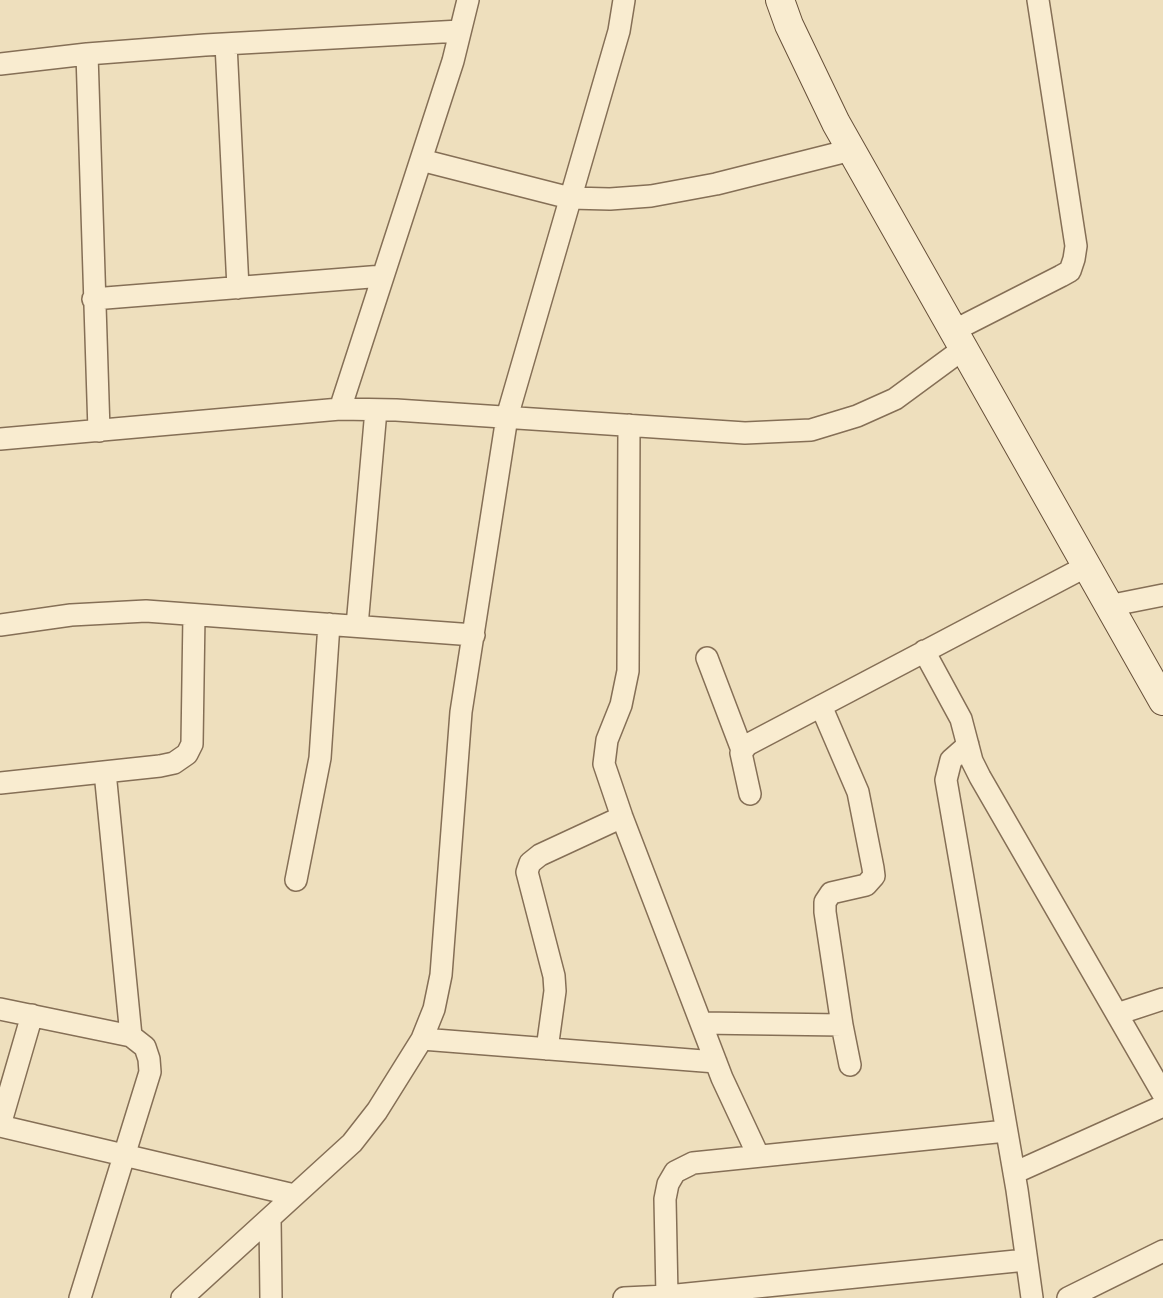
<!DOCTYPE html>
<style>
body{margin:0}
canvas{display:block;background:#eedfbd}
</style>
<canvas width="1163" height="1298"></canvas>
<script>
const c = document.querySelector('canvas').getContext('2d');
c.lineJoin = 'round';
const toPath = rows => new Path2D(rows.map(r => 'M' + r).join(''));
function trace(path, color, width, dash) { c.strokeStyle = color; c.lineWidth = width; c.lineCap = dash ? 'butt' : 'round'; c.setLineDash(dash || []); c.stroke(path); }
const street = toPath([
 [226,44,238,288],
 [87,54,99,431],
 [0,64,87,54,205,45,460,31],
 [421,160,570,198,610,199,651,196,716,184,851,150],
 [93,299,383,276],
 [953,331,1061,276,1070,271,1074,259,1076,246,1038,0],
 [340,409,453,61,468,0],
 [629,425,628,671,621,705,607,740,604,764,622,817,722,1078,758,1155],
 [0,439,340,409,396,410,745,433,811,430,857,416,895,399,963,349],
 [1108,606,1163,595],
 [0,625,71,615,146,611,474,635],
 [357,626,376,410],
 [924,651,961,719,972,761,980,777,1163,1094],
 [707,658,742,750],
 [821,706,858,792,873,868,874,876,866,885,831,893,825,902,825,912,842,1025,850,1065],
 [968,745,951,760,946,780,1017,1190,1032,1298],
 [105,772,131,1036],
 [0,783,160,766,174,763,187,754,192,744,194,615],
 [750,794,741,753,747,745,1085,567],
 [296,880,320,758,329,624],
 [0,1009,131,1036,145,1047,149,1059,150,1072,80,1298],
 [1117,1014,1163,999],
 [701,1023,842,1025],
 [422,1039,716,1062],
 [547,1049,555,991,554,976,527,872,530,863,540,855,622,817],
 [0,1125,32,1015],
 [0,1126,294,1195],
 [1014,1173,1163,1106],
 [270,1218,271,1298],
 [667,1296,665,1199,668,1184,675,1172,693,1163,1006,1131],
 [182,1298,352,1143,377,1111,422,1039,434,1009,441,975,461,712,507,417,619,31,624,0],
 [624,1298,667,1296,1026,1260],
 [1068,1298,1163,1251]
]);
const secondary = toPath([
 [780,0,789,25,836,123,1163,701]
]);
trace(street, '#856f56', 24);
trace(secondary, '#675039', 30);
trace(street, '#f9ecd0', 21);
trace(secondary, '#f9ecd0', 28);
</script>
